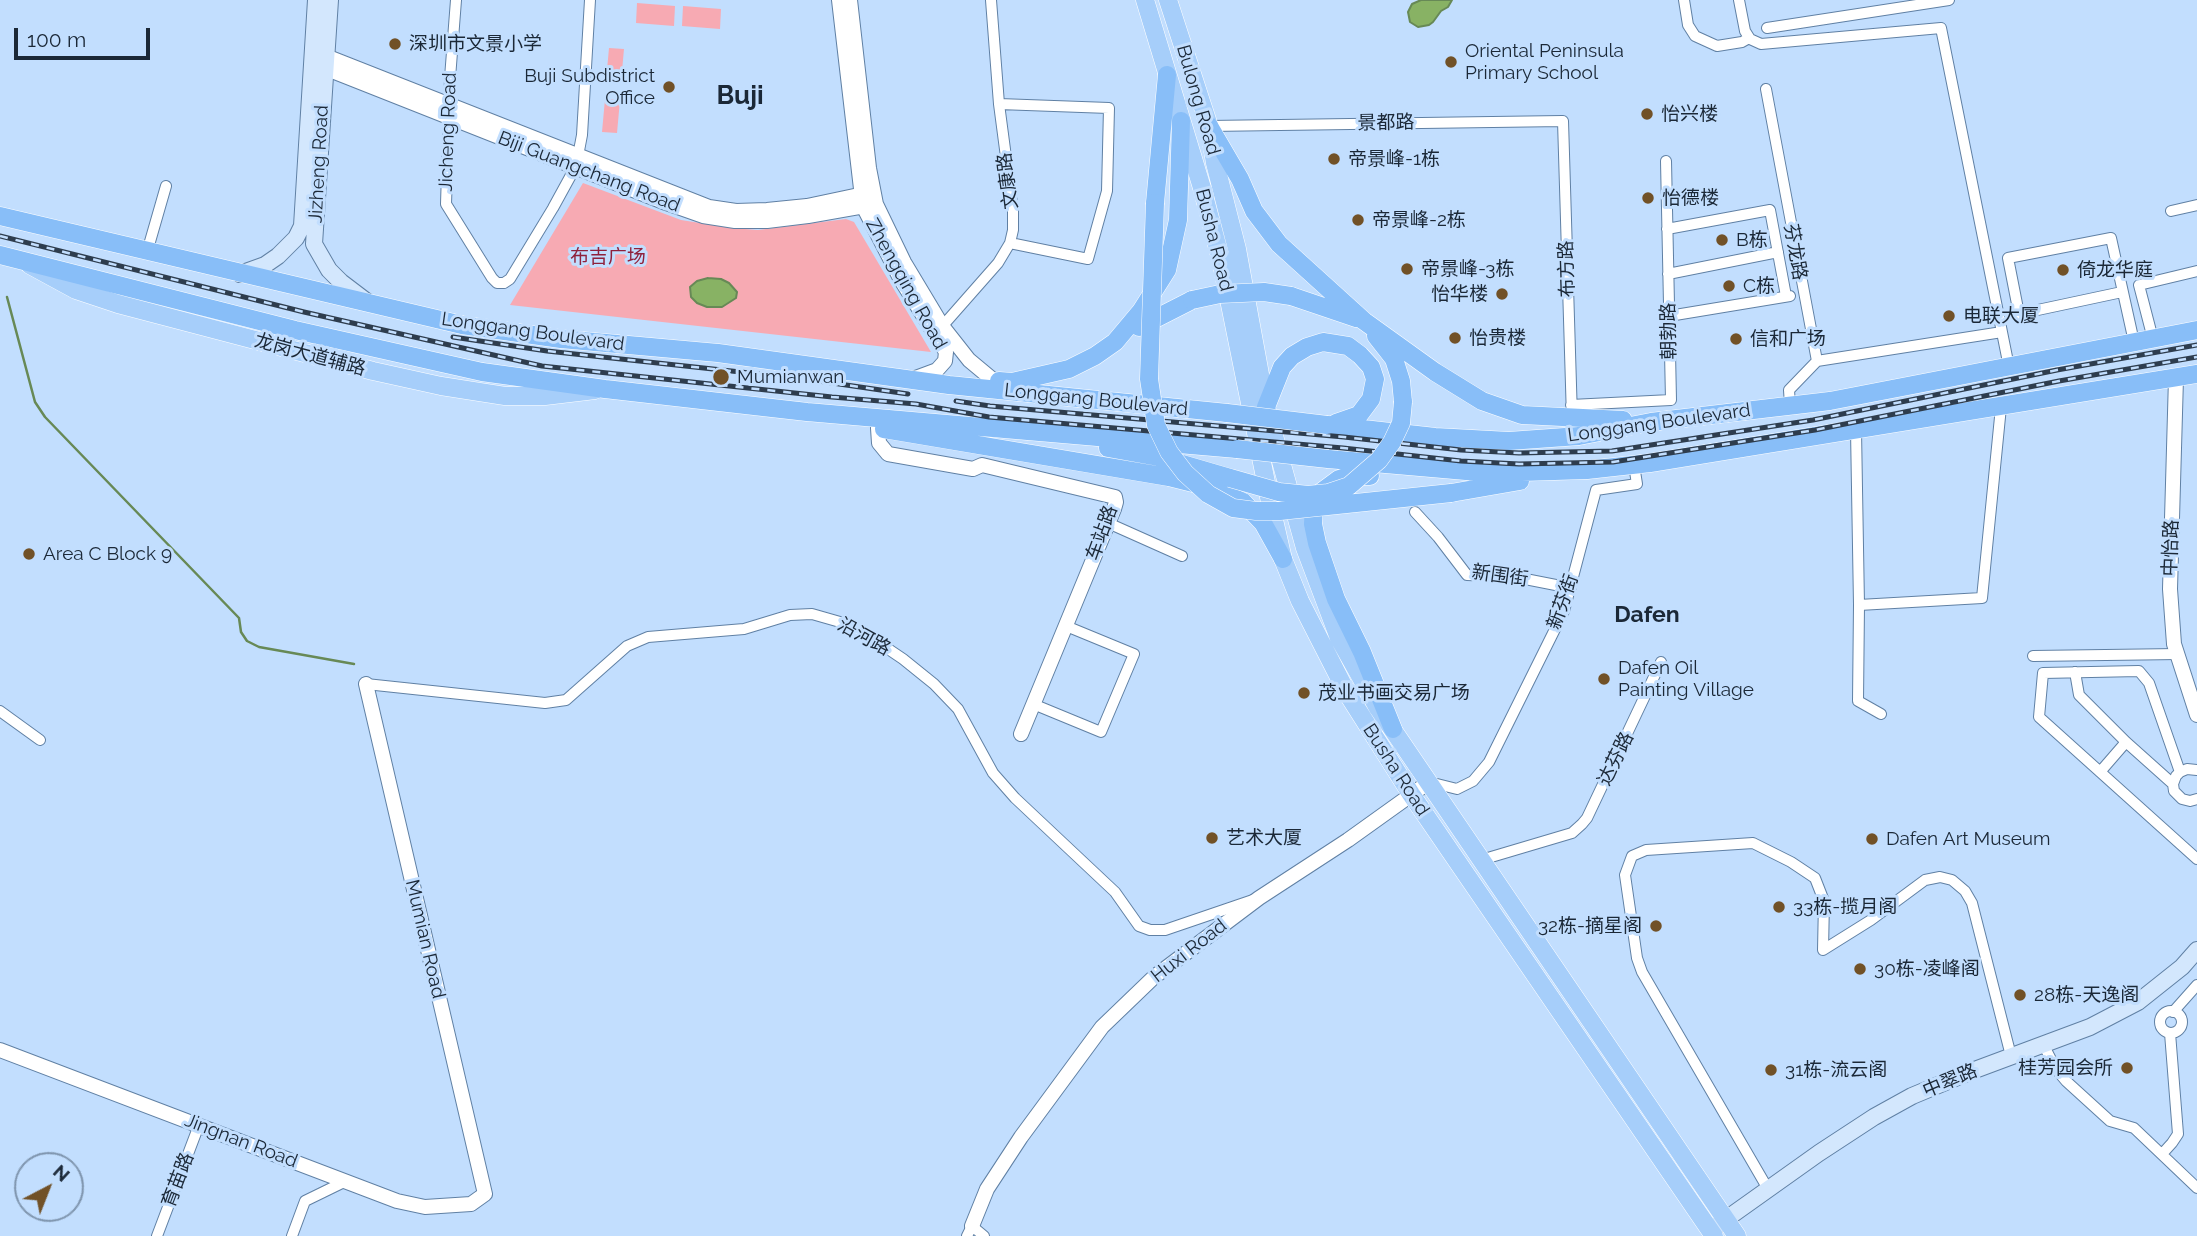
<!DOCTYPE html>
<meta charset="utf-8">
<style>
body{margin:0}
#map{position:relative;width:2197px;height:1236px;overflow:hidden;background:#c2defe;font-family:Raleway,sans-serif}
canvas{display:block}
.north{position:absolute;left:14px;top:1152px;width:70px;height:70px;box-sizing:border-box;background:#c2defe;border:2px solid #7f95ae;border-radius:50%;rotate:42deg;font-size:19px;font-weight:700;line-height:28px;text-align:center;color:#1b2837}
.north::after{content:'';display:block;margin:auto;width:24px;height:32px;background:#715127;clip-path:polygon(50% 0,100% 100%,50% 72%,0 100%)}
.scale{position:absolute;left:14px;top:28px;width:136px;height:32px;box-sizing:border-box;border:4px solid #1b2837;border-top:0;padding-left:9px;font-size:21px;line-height:24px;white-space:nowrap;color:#1b2837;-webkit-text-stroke:5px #c2defe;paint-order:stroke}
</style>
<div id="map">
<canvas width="2197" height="1236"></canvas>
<div class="north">N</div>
<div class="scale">100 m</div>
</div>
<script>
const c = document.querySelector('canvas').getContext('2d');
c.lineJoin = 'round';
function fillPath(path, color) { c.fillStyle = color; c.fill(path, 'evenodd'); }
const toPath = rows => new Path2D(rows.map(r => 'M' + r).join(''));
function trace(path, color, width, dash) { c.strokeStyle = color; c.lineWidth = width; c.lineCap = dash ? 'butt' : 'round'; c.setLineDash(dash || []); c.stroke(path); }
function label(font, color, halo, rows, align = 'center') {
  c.font = font + ' Raleway,"Noto Sans SC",sans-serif'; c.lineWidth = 6; c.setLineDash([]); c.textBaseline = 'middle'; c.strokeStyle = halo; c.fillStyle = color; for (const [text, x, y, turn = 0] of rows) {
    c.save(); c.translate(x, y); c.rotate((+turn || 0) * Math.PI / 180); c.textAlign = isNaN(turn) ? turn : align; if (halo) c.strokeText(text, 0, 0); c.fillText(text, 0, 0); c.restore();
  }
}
fillPath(toPath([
 [637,3,675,6,674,26,636,23],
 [683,6,721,9,720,29,682,26],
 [609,48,624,49,621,82,606,81],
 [605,99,620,100,617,133,602,132],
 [583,183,681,220,732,228,758,230,846,219,854,222,931,352,510,305]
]), '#f7aab3');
const water = toPath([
 [1421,0,1452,0,1448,7,1441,11,1433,22,1429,25,1418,27,1410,22,1408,12,1412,4,1421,0],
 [708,278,721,279,729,283,737,292,736,298,722,307,707,307,697,303,691,297,690,287,697,281,708,278]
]);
fillPath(water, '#88b264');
trace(water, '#678956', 2);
trace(toPath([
 [7,297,35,402,45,417,239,618,241,632,247,641,259,647,354,664]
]), '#678956', 2.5);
const minor = toPath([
 [456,0,450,78,446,204,492,278,497,283,504,283,510,279,553,208,570,177,578,156,582,135,590,0],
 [1684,0,1688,25,1695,36,1717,46,1742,42,1749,38],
 [1739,0,1745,31,1750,39,1761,44,1941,28,2009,367],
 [1767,28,1949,0],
 [1766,89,1817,361,1789,390,1790,405],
 [999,104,1109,108,1107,191,1088,259,1010,243],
 [1209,126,1563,121,1572,418],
 [2171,211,2197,205],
 [1667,229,1770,210,1786,296],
 [147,252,166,186],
 [1668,274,1778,252],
 [2122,292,2019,314,2008,258,2111,238,2134,342],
 [1669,316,1790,296],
 [939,330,998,263,1010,243,1013,230,1013,210,999,104,991,0],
 [2153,339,2139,285,2197,271],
 [1817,361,2002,332],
 [1571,405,1671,400,1666,161],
 [1856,430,1859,605,1982,598,2001,407],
 [1415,512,1438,537,1467,575,1515,577,1571,588],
 [1108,523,1182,556],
 [1859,605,1858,701,1881,714],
 [2033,656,2178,654],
 [2075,672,2079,695,2126,742,2173,784],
 [366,684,545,703,566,700,627,646,648,637,744,629,790,615,812,614,847,624,866,634,903,659,934,684,958,709,993,773,1015,798,1115,892,1139,926,1150,930,1165,930,1253,900],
 [1033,704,1101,732,1134,654,1066,626],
 [0,711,40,740],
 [2197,770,2187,769,2180,772,2176,776,2173,784,2174,791,2182,799,2190,801,2197,799],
 [2100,772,2126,742],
 [2180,772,2149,683,2139,671,2043,673,2039,717,2197,859],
 [1429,782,1457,789,1473,781,1489,762,1564,611,1596,490,1637,484,1634,465],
 [1481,860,1572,833,1582,824,1587,818,1661,662],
 '2160 1022a11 11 0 1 1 22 0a11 11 0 1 1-22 0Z',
 [2173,1012,2197,985],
 [2043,1044,2056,1069,2066,1081,2110,1121,2134,1128,2197,1188],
 [2162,1154,2172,1143,2178,1134,2170,1033],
 [1768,1189,1642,972,1637,958,1625,875,1632,856,1646,850,1753,843,1791,862,1815,878,1824,901,1823,950,1871,920,1925,880,1940,877,1952,880,1965,891,1972,903,2011,1056],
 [157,1236,199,1125],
 [292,1236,305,1201,346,1181],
 [967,1236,972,1226,984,1236]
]);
const tertiary = toPath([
 [839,0,863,206,901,280,946,352,945,361,937,370,910,380],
 [850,0,869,168,876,204,904,262,943,327,969,360,993,380],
 [318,53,709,207,736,211,767,210,807,206,873,192],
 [317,65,666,203,703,216,735,221,767,221,808,216,876,204],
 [2176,378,2170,589,2174,644,2197,715],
 [878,428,879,443,888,454,973,469,982,465,1115,497,1116,502,1114,509,1021,734],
 [0,1050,397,1201,425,1207,471,1204,485,1194,366,684],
 [972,1226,987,1189,1021,1137,1102,1027,1154,977,1259,898,1348,840,1429,782]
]);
const secondary = toPath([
 [330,0,314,244,329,270,341,282,366,301],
 [240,274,265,265,278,256,296,238,302,226,316,0],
 [1715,1227,1819,1153,1874,1117,1912,1096,1972,1071,2090,1027,2138,1002,2182,967,2197,950]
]);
const primary = toPath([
 [1145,0,1202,188,1221,260,1271,507,1283,559,1300,601,1347,693,1411,794,1714,1236],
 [1168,0,1209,126,1215,163,1237,249,1266,407,1305,548,1339,638,1378,708,1737,1236],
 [30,265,76,290,118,304,373,371,441,386,505,396,545,396,595,390]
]);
const trunk = toPath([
 [1209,126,1240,179,1254,211,1279,244,1364,321,1435,372,1482,401,1522,415,1623,420],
 [1155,203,1167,75],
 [0,216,462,325,561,339,718,353,949,385,1227,413],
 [0,255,295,330,482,372,605,389,807,412,1237,449],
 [1291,296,1356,318],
 [1139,327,1192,300],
 [1376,336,1394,359,1401,381,1403,402],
 [999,381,1012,382,1069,369,1095,356,1115,342,1141,311,1167,270,1178,220,1181,121],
 [1266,407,1282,367,1292,356,1307,347,1323,342,1348,346,1360,355,1371,367,1375,379,1371,399,1359,415,1336,423],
 [1327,425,1435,437,1509,441,1579,436,1651,422,1830,401,2197,330],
 [884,429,1169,477,1213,488,1243,502,1263,523,1283,559],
 [1108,448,1158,457,1230,478],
 [1328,459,1489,473,1587,470,1650,463,2197,374],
 [1370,476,1349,476,1339,479,1320,493,1314,506,1313,524,1317,543,1336,599,1362,652,1393,729],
 [1451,493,1520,481]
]);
trace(minor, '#6080a4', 12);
trace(tertiary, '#6080a4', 16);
trace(secondary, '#6080a4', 18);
trace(primary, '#fff', 19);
trace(trunk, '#fff', 19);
trace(minor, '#fff', 10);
trace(tertiary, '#fff', 14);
trace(secondary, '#d3e7fd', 16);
trace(primary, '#a6cefa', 18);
trace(trunk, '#88bef8', 18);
const rail = toPath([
 [0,236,304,312,542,366,832,397,916,404,989,417,1343,448,1461,461,1519,464,1613,462,1815,430,2059,381,2197,357],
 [453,337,547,351,805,379,908,394],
 [956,401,990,406,1344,437,1461,450,1519,453,1612,451,1813,420,2057,370,2197,345]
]);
trace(rail, '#2e3d4e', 5);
trace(rail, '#c2defe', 2.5, [8]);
const trunkBridge = toPath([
 [1155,203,1149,379,1156,425,1169,452,1185,473,1208,494,1233,508,1256,511,1280,511,1451,493],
 [1192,300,1220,294,1264,292,1291,296],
 [1227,413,1327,425],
 [1237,449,1328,459],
 [1230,478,1279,492,1308,495,1328,493,1349,486,1379,460,1392,442,1401,423,1403,402]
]);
trace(trunkBridge, '#fff', 19, []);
trace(trunkBridge, '#88bef8', 18);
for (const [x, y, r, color] of [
 [395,44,7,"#715127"],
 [1451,62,7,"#715127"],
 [669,87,7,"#715127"],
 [1647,114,7,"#715127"],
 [1334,159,7,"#715127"],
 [1648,198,7,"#715127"],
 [1358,220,7,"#715127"],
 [1722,240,7,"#715127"],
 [1407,269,7,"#715127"],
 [2063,270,7,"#715127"],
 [1729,286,7,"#715127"],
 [1502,294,7,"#715127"],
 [1949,316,7,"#715127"],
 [1455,338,7,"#715127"],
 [1736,339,7,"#715127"],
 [721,377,9,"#715127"],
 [29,554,7,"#715127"],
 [1604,679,7,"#715127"],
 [1304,693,7,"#715127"],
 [1212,838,7,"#715127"],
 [1872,839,7,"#715127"],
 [1779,907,7,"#715127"],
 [1656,926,7,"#715127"],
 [1860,969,7,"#715127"],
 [2020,995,7,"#715127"],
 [2127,1068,7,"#715127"],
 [1771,1070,7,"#715127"]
]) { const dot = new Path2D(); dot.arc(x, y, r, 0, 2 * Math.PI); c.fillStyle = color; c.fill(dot); trace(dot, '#c2defe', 2.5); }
label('19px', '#1b2837', '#c2defe', [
 ["深圳市文景小学",409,44],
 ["Oriental Peninsula",1465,51],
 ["Primary School",1465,73],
 ["Buji Subdistrict",655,76,"right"],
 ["Office",655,98,"right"],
 ["怡兴楼",1661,114],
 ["帝景峰-1栋",1348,159],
 ["怡德楼",1662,198],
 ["帝景峰-2栋",1372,220],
 ["B栋",1736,240],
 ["帝景峰-3栋",1421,269],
 ["倚龙华庭",2077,270],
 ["C栋",1743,286],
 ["怡华楼",1488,294,"right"],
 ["电联大厦",1963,316],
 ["怡贵楼",1469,338],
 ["信和广场",1750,339],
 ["Mumianwan",737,377],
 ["Area C Block 9",43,554],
 ["Dafen Oil",1618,668],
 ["Painting Village",1618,690],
 ["茂业书画交易广场",1318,693],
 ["艺术大厦",1226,838],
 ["Dafen Art Museum",1886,839],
 ["33栋-揽月阁",1793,907],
 ["32栋-摘星阁",1642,926,"right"],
 ["30栋-凌峰阁",1874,969],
 ["28栋-天逸阁",2034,995],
 ["桂芳园会所",2113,1068,"right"],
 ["31栋-流云阁",1785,1070]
], 'left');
label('19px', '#1b2837', '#c2defe', [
 ["Bulong Road",1198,100,74],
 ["景都路",1386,123,-1],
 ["Jicheng Road",448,132,-88],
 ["Jizheng Road",319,164,-87],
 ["Biji Guangchang Road",589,172,21],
 ["文康路",1008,181,-97],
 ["Busha Road",1214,240,76],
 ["芬龙路",1795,252,80],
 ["布方路",1567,269,-92],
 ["Zhengqing Road",906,284,61],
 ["朝勃路",1669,331,-91],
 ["Longgang Boulevard",533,332,8],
 ["龙岗大道辅路",310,355,15],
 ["Longgang Boulevard",1096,400,6],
 ["Longgang Boulevard",1659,423,-8],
 ["车站路",1102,533,-70],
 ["中怡路",2171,548,-88],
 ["新围街",1500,576,8],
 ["新芬街",1563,602,-70],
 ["沿河路",864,637,29],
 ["达芬路",1616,759,-64],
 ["Busha Road",1396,770,57],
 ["Mumian Road",425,939,77],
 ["Huxi Road",1189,951,-38],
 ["中翠路",1950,1081,-23],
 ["Jingnan Road",241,1141,21],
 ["育苗路",178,1180,-69]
]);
label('19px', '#8f213c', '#c2defe', [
 ["布吉广场",608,257]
]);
label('bold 23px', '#1b2837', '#c2defe', [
 ["Dafen",1647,615]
]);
label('bold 26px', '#1b2837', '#c2defe', [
 ["Buji",740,96]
]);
</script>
